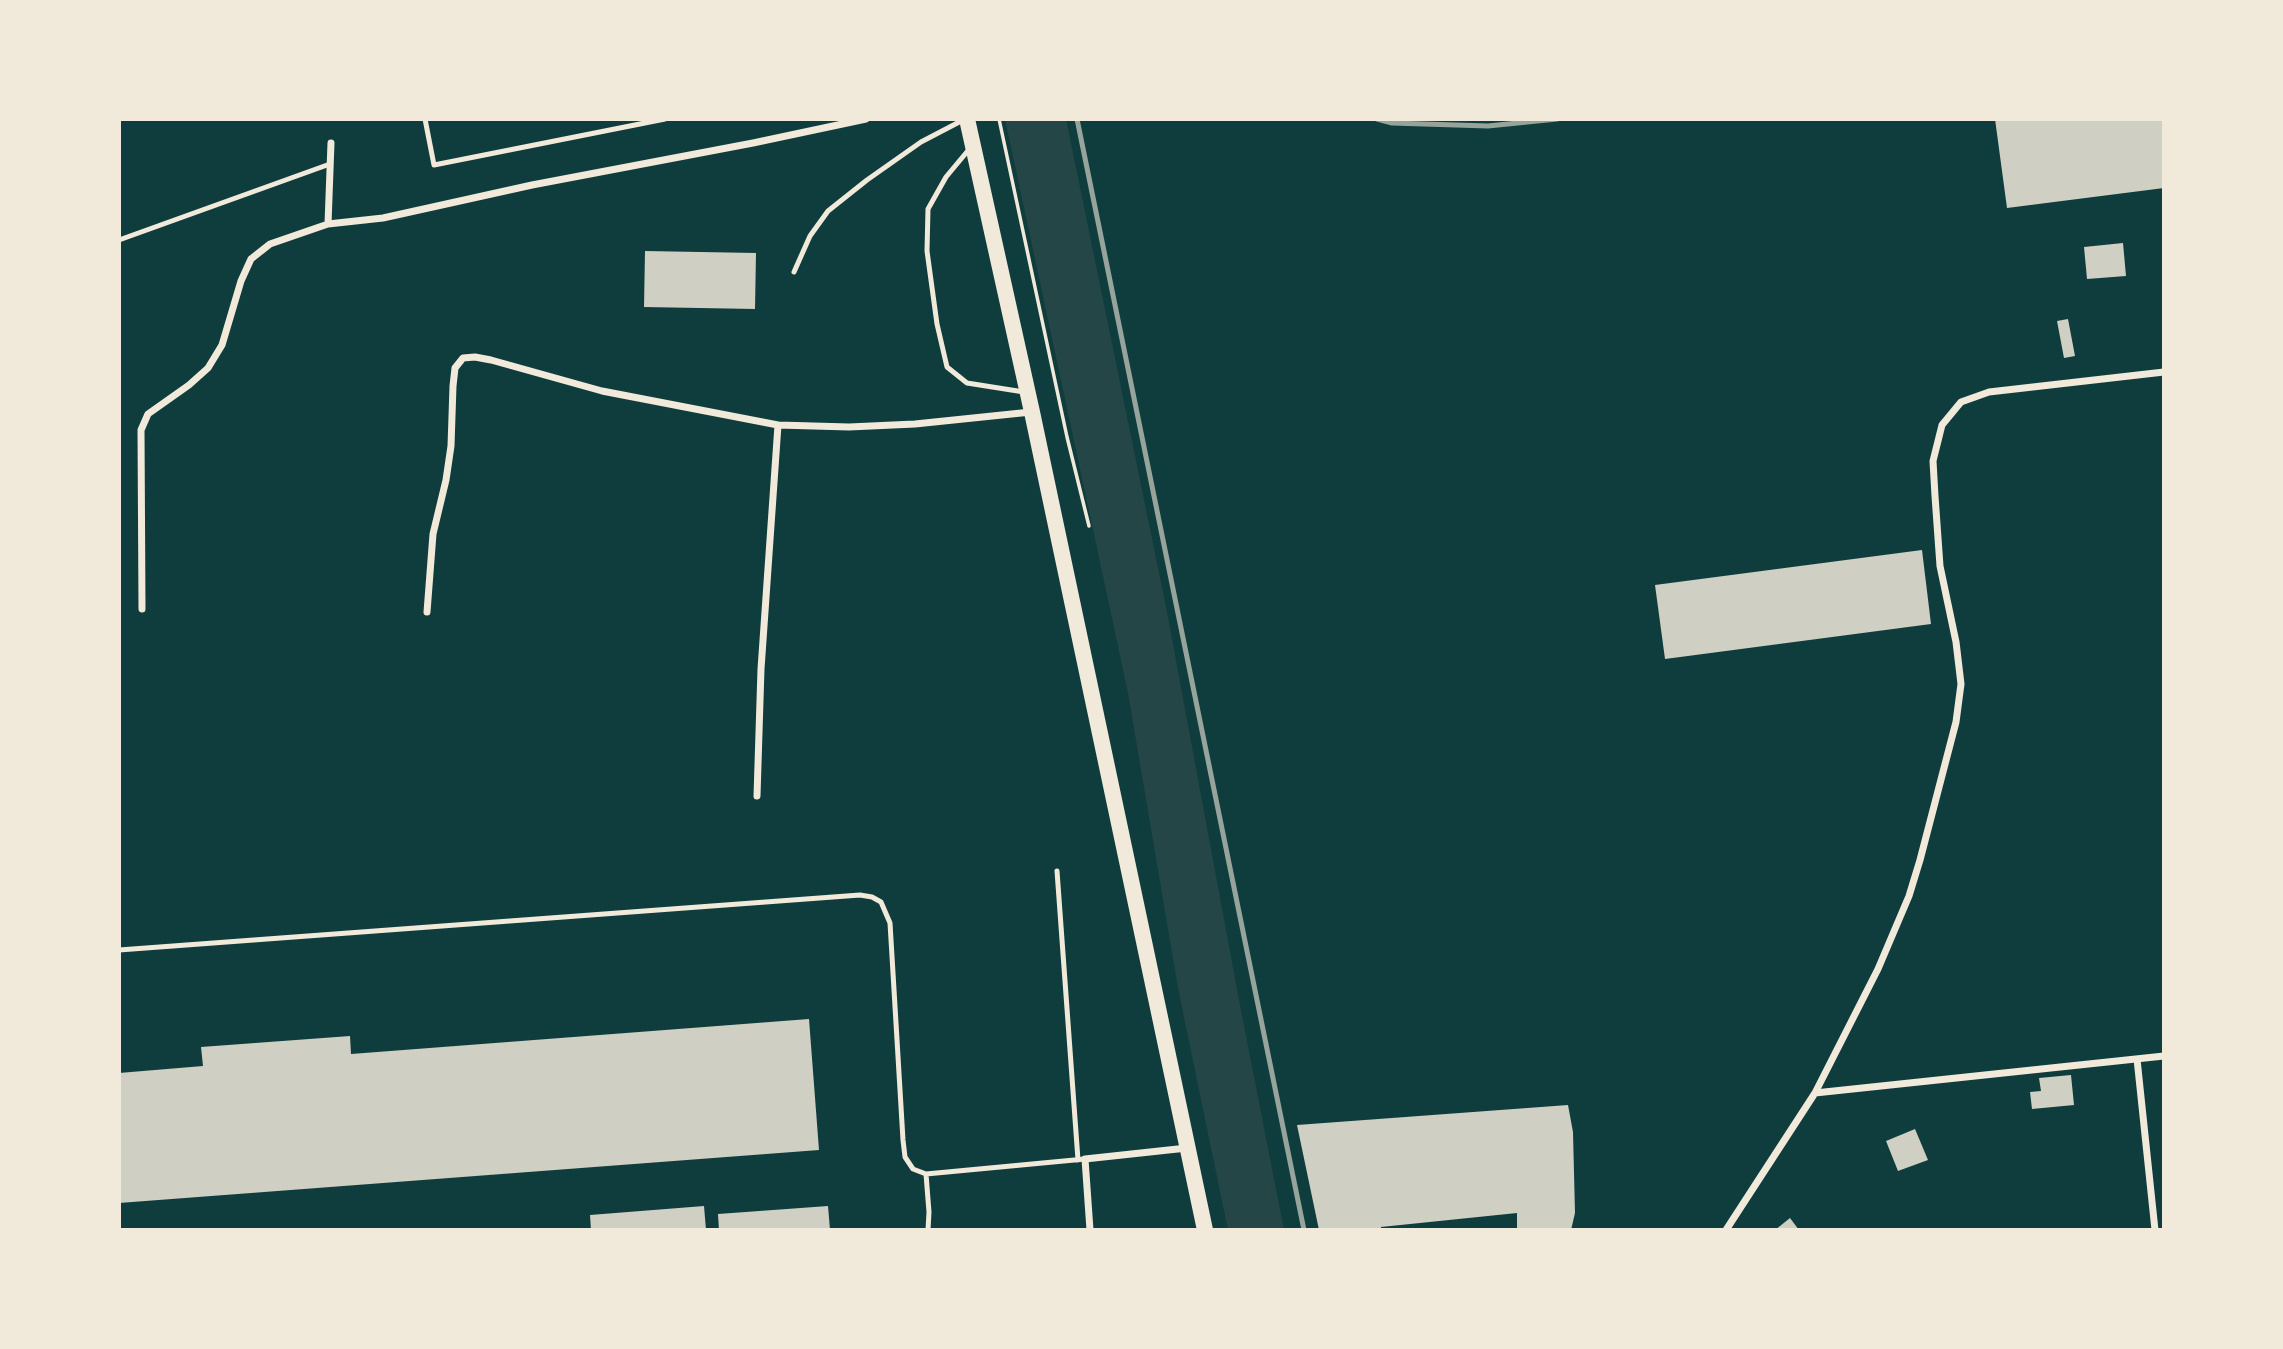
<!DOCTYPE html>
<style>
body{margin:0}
#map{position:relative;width:2283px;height:1349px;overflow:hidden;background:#0f3d3e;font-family:"Golos Text",sans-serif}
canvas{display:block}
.frame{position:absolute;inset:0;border:121px solid #f1e9da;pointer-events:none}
</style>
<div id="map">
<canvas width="2283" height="1349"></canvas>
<div class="frame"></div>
</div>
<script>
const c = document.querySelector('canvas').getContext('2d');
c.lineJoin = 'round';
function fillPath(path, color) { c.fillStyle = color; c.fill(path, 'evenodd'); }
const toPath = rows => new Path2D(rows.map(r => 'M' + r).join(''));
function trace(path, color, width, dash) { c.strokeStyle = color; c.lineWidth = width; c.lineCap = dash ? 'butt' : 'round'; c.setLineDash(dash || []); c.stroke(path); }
fillPath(toPath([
 [1005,119,1066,119,1167,612,1239,1000,1284,1230,1228,1230,1178,988,1128,693]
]), '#244646');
fillPath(toPath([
 [1995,119,2164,119,2164,188,2007,208],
 [2123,243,2126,276,2087,279,2084,247],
 [645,251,756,253,755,309,644,307],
 [2068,319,2075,356,2064,358,2057,321],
 [1922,550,1931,624,1665,659,1655,585],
 [809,1019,819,1150,119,1203,119,1073,203,1066,201,1047,350,1036,351,1054],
 [2071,1075,2074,1105,2032,1109,2030,1092,2041,1091,2039,1078],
 [1568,1105,1573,1132,1575,1213,1571,1230,1517,1230,1517,1213,1381,1227,1381,1230,1319,1230,1297,1125],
 [1915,1129,1928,1160,1898,1171,1886,1141],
 [704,1206,706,1230,591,1230,590,1215],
 [828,1206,830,1230,719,1230,718,1214],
 [1790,1218,1799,1230,1775,1230]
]), '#cfcfc3');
trace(toPath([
 [999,119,1067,437,1089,526]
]), '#f1e9da', 3.5);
trace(toPath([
 [425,119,434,165,665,119],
 [971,147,946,177,928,209,927,251,937,324,947,367,967,383,1024,392],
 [119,240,330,164],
 [794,272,810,236,828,211,867,180,921,142,965,119],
 [1057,871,1078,1160],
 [119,950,860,895,872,897,881,902,890,923,903,1140,905,1157,913,1169,926,1174,1085,1159],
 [926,1174,929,1212,928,1230]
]), '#f1e9da', 5);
trace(toPath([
 [328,224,331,143],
 [142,609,141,430,148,414,189,385,208,368,222,345,241,281,251,259,270,244,328,224,383,218,532,185,753,143,866,119],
 [427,612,433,534,446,480,451,446,453,386,455,368,463,358,475,357,491,360,602,391,778,425],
 [757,796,761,669,778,425,849,427,915,424,1031,412],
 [2137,1059,2155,1230],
 [1815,1093,1878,969,1909,896,1920,860,1956,722,1961,684,1956,642,1940,566,1935,496,1933,461,1942,425,1961,402,1989,392,2164,372],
 [1090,1230,1085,1159,1187,1148],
 [1726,1230,1815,1093,2164,1056]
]), '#f1e9da', 7);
trace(toPath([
 [967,119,1032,412,1205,1230]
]), '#f1e9da', 16);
trace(toPath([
 [1077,119,1304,1230],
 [1377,119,1392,123,1488,126,1557,119]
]), '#97a49c', 5);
</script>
